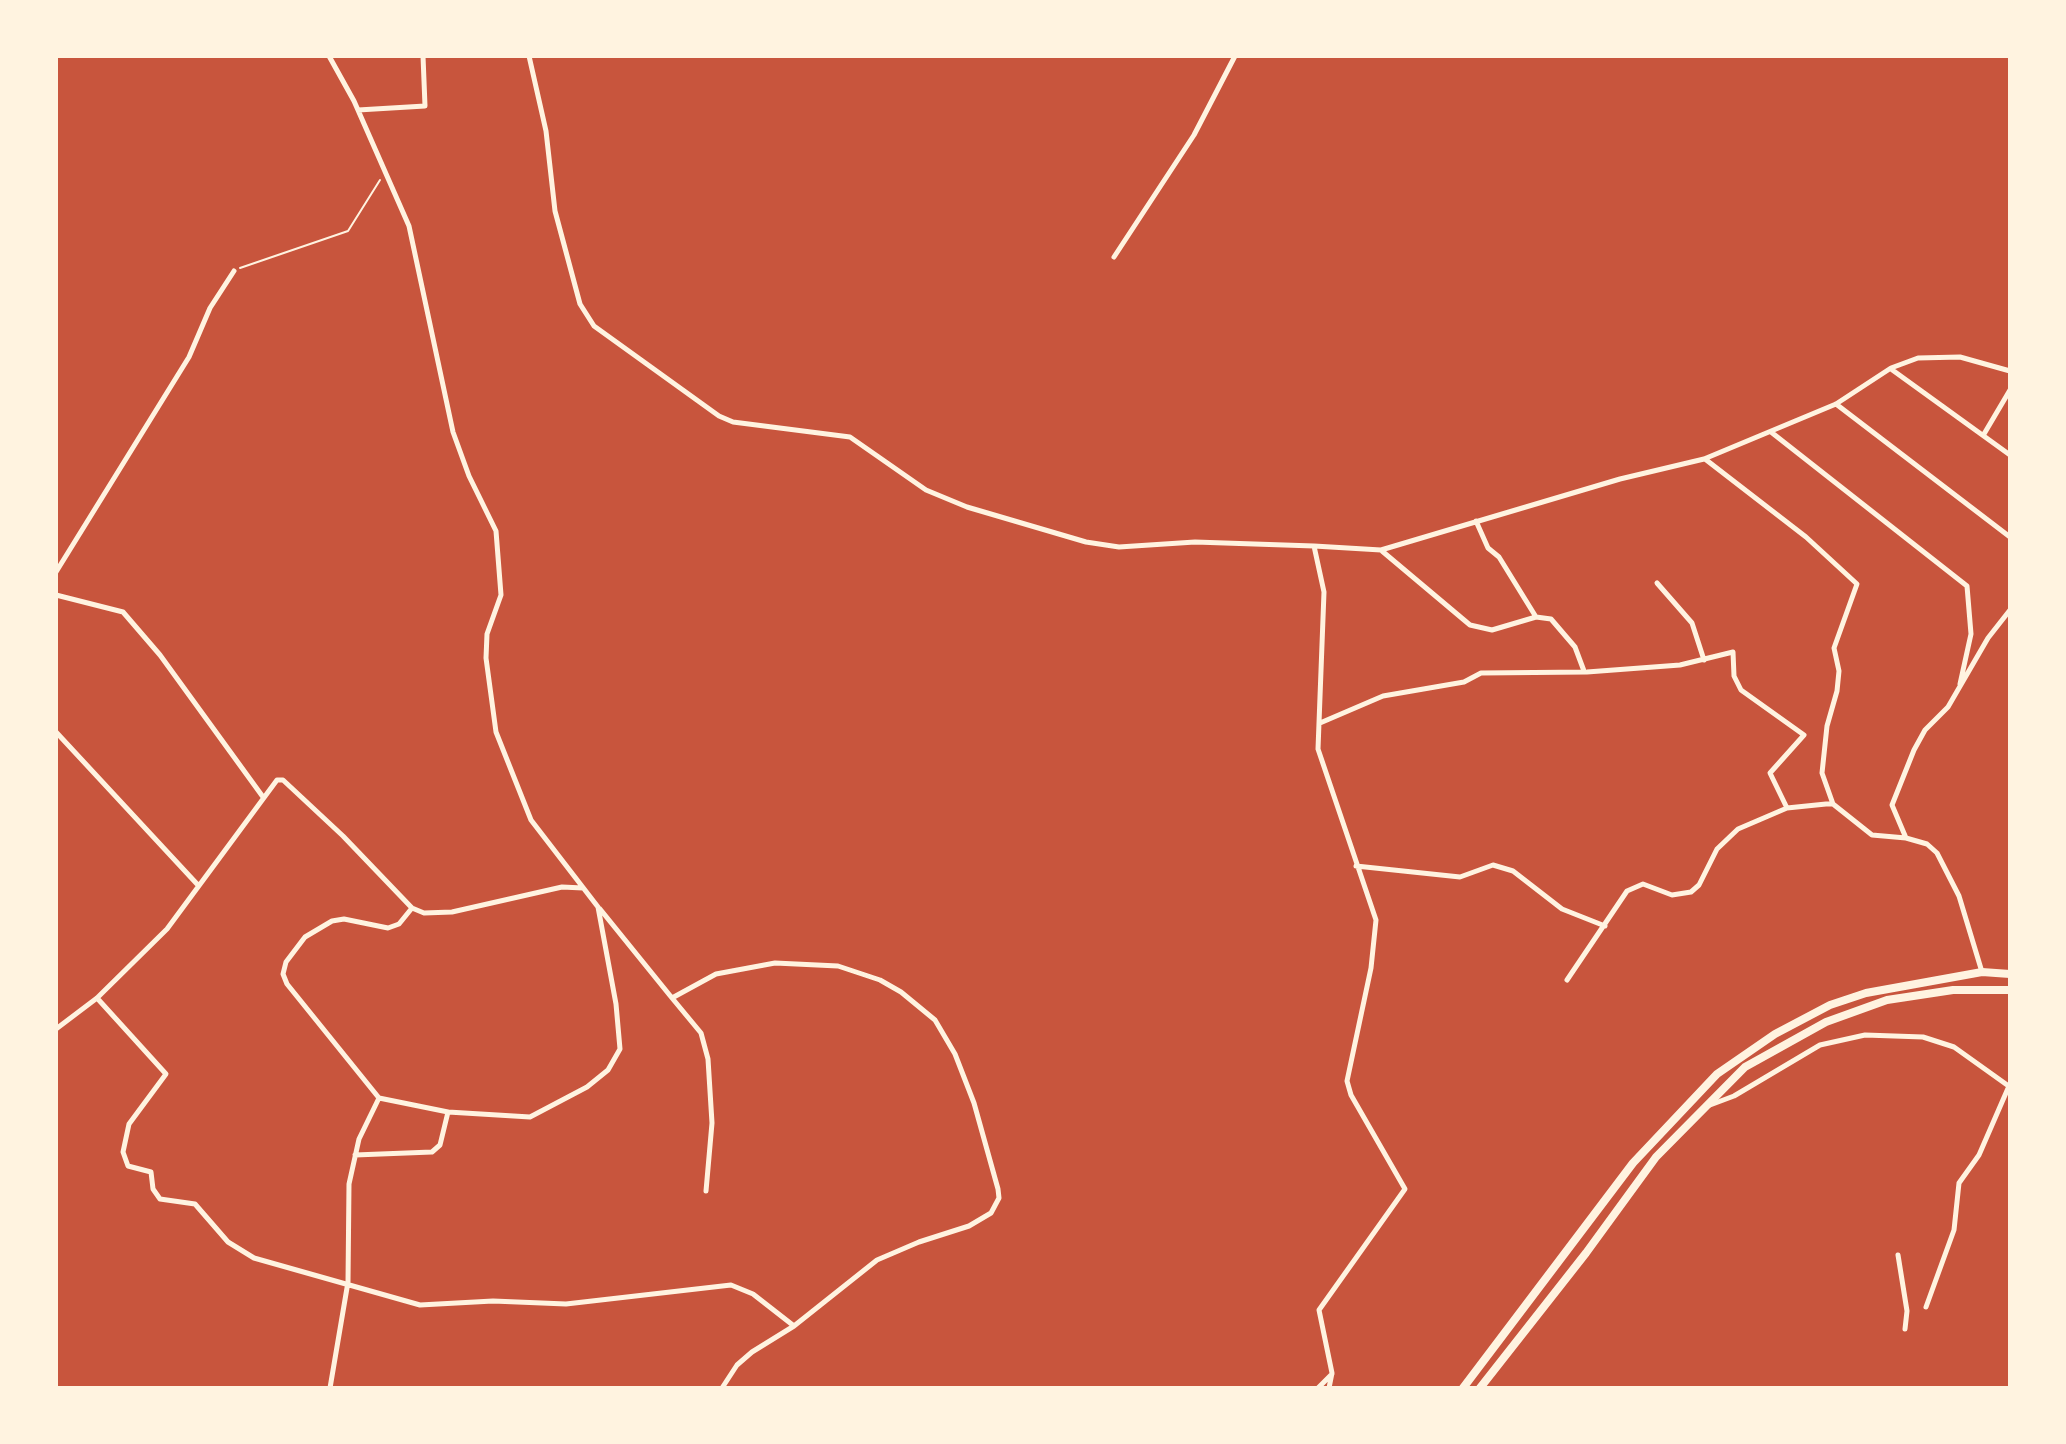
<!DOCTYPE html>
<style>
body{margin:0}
#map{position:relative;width:2066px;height:1444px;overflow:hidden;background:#c8553d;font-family:"PT Sans",sans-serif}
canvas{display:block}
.frame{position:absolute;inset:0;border:58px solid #fff3e0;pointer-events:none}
</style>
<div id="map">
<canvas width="2066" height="1444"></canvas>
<div class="frame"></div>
</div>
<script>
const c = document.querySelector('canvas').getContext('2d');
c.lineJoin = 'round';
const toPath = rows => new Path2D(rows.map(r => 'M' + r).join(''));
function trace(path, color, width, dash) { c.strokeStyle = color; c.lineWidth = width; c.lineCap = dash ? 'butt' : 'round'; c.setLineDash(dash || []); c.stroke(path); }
trace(toPath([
 [240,268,348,231,380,180]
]), '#fff3e0', 2);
trace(toPath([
 [329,56,354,101,409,226,453,432,469,476,496,531,501,595,487,634,486,658,496,732,531,820,598,907,616,1004,620,1049,608,1070,587,1087,530,1117,448,1112,379,1098,359,1139,349,1184,348,1282,330,1388],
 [529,56,546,131,555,211,580,304,594,326,719,416,733,422,850,437,926,490,967,507,1086,542,1119,547,1195,542,1314,546,1324,592,1318,749,1376,920,1371,968,1347,1081,1351,1095,1405,1189,1319,1310,1332,1373,1329,1388],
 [358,110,425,106,423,56],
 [1114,257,1194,135,1235,56],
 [1891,369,2010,455],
 [1836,404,2010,537],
 [1771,432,1967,586,1971,634,1960,684],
 [1984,434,2010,390],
 [1705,459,1806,537,1857,584,1834,648,1839,671,1837,691,1827,726,1822,773,1833,804],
 [1476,521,1488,548,1499,557,1536,617],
 [1314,546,1381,550,1620,479,1704,459,1836,404,1891,368,1918,358,1960,357,2010,371],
 [1382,551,1470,625,1492,630,1536,617,1551,619,1575,647,1584,671],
 [56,572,189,357,210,308,234,271],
 [1657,583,1692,623,1704,660],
 [56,595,123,612,160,655,263,797],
 [1320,723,1383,696,1464,682,1481,673,1587,672,1680,665,1733,652,1734,676,1741,690,1804,735,1770,773,1787,808],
 [56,732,197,884],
 [1906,838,1892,805,1914,750,1925,730,1948,707,1988,638,2010,610],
 [1356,866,1460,877,1493,865,1513,871,1562,909,1605,926],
 [600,909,672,998,716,974,775,963,838,966,880,980,901,992,935,1020,955,1054,974,1103,998,1189,999,1198,991,1213,969,1226,919,1242,877,1260,794,1326,752,1352,737,1365,722,1388],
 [1567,980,1627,891,1643,884,1672,895,1691,892,1699,885,1717,849,1738,829,1787,808,1826,804,1833,804,1872,835,1906,838,1927,844,1937,853,1959,896,1982,972],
 [97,998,166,1074,129,1124,123,1152,128,1166,151,1172,153,1189,160,1199,195,1204,228,1242,254,1258,420,1305,493,1301,566,1304,731,1285,753,1294,794,1326],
 [672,998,701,1033,708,1059,712,1123,706,1191],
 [56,1029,97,998,167,929,277,780,283,780,343,836,412,908],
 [379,1098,287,984,283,974,286,962,305,937,332,921,344,919,388,928,399,924,412,908,424,913,452,912,562,887,583,888],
 [1710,1105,1734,1096,1820,1045,1865,1035,1923,1037,1954,1047,2010,1087],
 [355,1155,432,1152,440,1145,448,1112],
 [1898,1255,1907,1311,1905,1329],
 [1926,1307,1954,1230,1959,1183,1979,1155,2009,1086],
 [1318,1388,1332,1374]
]), '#fff3e0', 5);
trace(toPath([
 [1463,1388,1633,1163,1717,1074,1775,1034,1830,1005,1866,993,1982,972,2010,974],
 [1480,1388,1586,1253,1656,1157,1745,1067,1826,1022,1887,1000,1953,990,2010,990]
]), '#fff3e0', 8);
</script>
